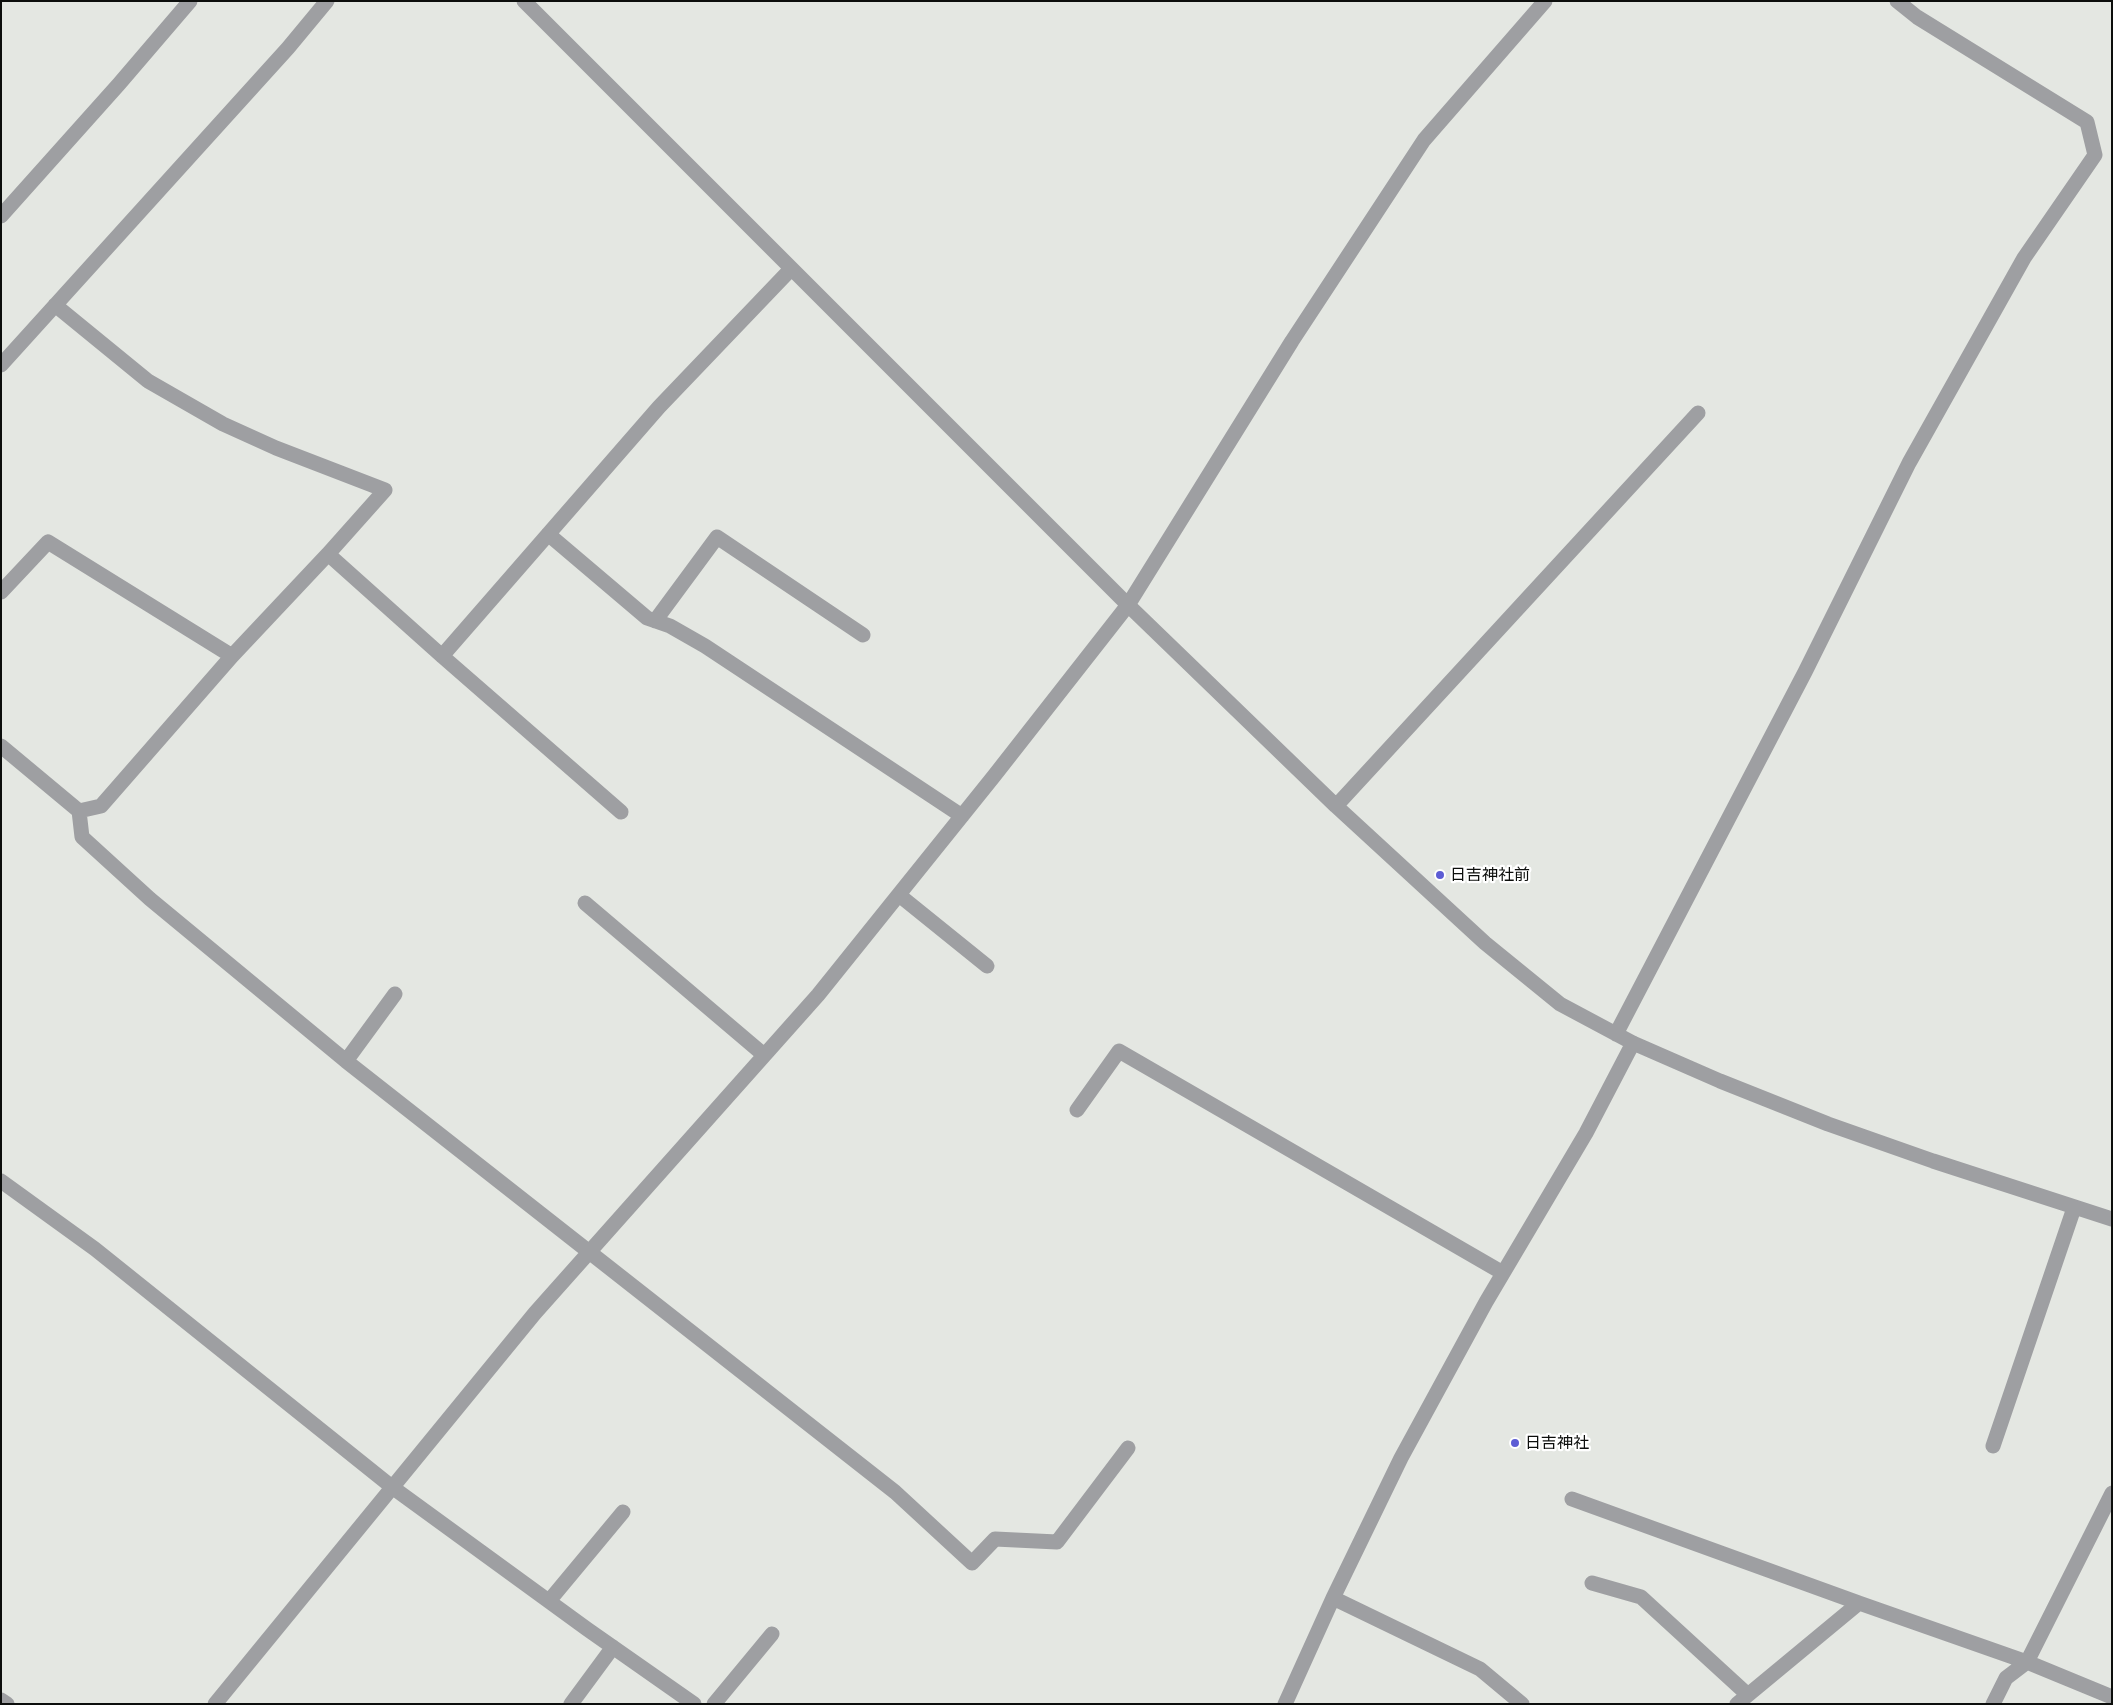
<!DOCTYPE html>
<meta charset="utf-8">
<style>
body{margin:0}
#map{position:relative;width:2113px;height:1705px;overflow:hidden;background:#e4e7e2;font-family:"Exo 2",sans-serif}
canvas{display:block}
.frame{position:absolute;inset:0;border:2px solid #0c0e0c;pointer-events:none}
</style>
<div id="map">
<canvas width="2113" height="1705"></canvas>
<div class="frame"></div>
</div>
<script>
const c = document.querySelector('canvas').getContext('2d');
c.lineJoin = 'round';
const toPath = rows => new Path2D(rows.map(r => 'M' + r).join(''));
function trace(path, color, width, dash) { c.strokeStyle = color; c.lineWidth = width; c.lineCap = dash ? 'butt' : 'round'; c.setLineDash(dash || []); c.stroke(path); }
function label(font, color, halo, rows, align = 'center') {
  c.font = font + ' "Exo 2","Noto Sans JP",sans-serif'; c.lineWidth = 4.5; c.setLineDash([]); c.textBaseline = 'middle'; c.strokeStyle = halo; c.fillStyle = color; for (const [text, x, y, turn = 0] of rows) {
    c.save(); c.translate(x, y); c.rotate((+turn || 0) * Math.PI / 180); c.textAlign = isNaN(turn) ? turn : align; if (halo) c.strokeText(text, 0, 0); c.fillText(text, 0, 0); c.restore();
  }
}
trace(toPath([
 [524,1,1128,605,1336,806,1485,943,1560,1004,1633,1043,1720,1081,1828,1124,1933,1161,2112,1219],
 [1,216,119,84,190,1],
 [55,305,148,381,223,424,276,448,385,490,328,554,442,656,621,812],
 [1,365,288,48,327,1],
 [548,534,647,618,670,626,705,646,962,816],
 [1,592,48,542,232,656,101,806,79,811],
 [655,621,717,537,863,635],
 [232,656,328,554],
 [442,656,659,407,791,269],
 [1,746,79,811,82,837,150,899,346,1061,895,1492,972,1563,995,1539,1057,1542,1128,1448],
 [1336,806,1698,413],
 [899,895,987,966],
 [585,903,764,1055],
 [1616,1034,1805,672,1909,463,2024,258,2095,155,2087,122,1917,17,1897,1],
 [346,1061,395,994],
 [1077,1110,1119,1051,1503,1273],
 [1,1181,95,1249,392,1487,587,1629,694,1704],
 [1993,1446,2074,1208],
 [1572,1499,1859,1603],
 [1592,1583,1641,1597,1748,1695],
 [1333,1598,1480,1669,1522,1704],
 [549,1601,623,1512],
 [1,1700,7,1704],
 [215,1704,535,1313,818,995,994,776,1128,605,1292,341,1424,140,1545,1],
 [571,1704,613,1647],
 [714,1704,772,1634],
 [1285,1704,1333,1598,1401,1458,1486,1302,1586,1133,1633,1043],
 [1737,1704,1859,1603,2027,1662,2112,1493],
 [1993,1704,2006,1678,2027,1662,2112,1697]
]), '#9e9fa2', 15);
for (const [x, y, r, color] of [
 [1440,875,5,"#5c5cd4"],
 [1515,1443,5,"#5c5cd4"]
]) { const dot = new Path2D(); dot.arc(x, y, r, 0, 2 * Math.PI); c.fillStyle = color; c.fill(dot); trace(dot, '#fff', 2); }
label('16px', '#0c0e0c', '#fff', [
 ["日吉神社前",1450,875],
 ["日吉神社",1525,1443]
], 'left');
</script>
